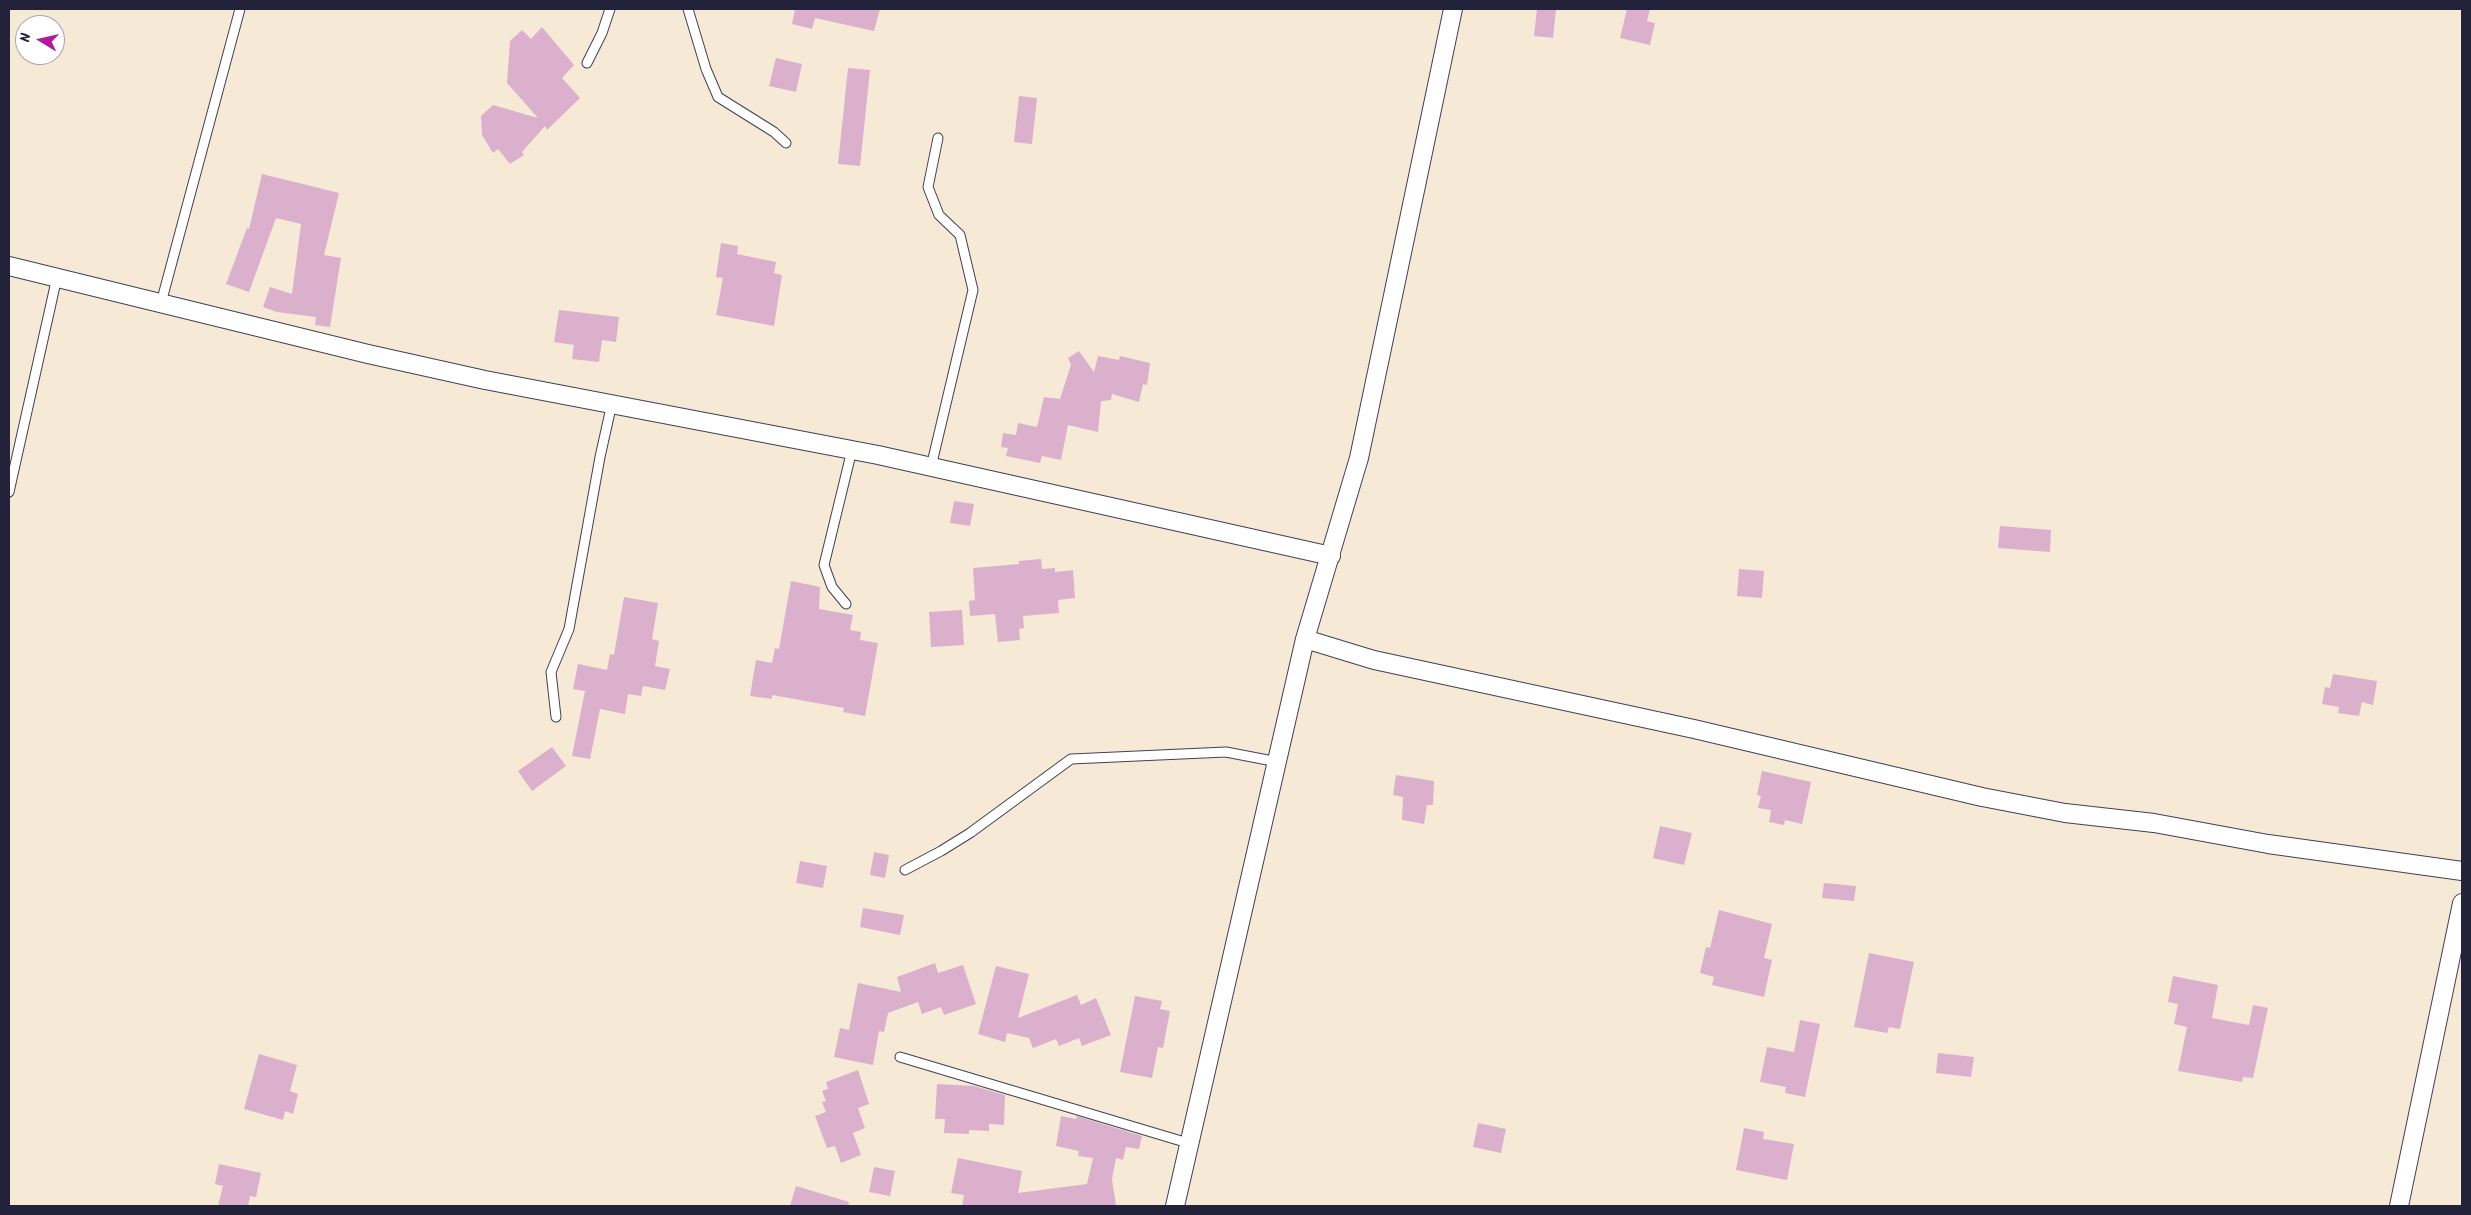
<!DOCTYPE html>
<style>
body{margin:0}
#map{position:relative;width:2471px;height:1215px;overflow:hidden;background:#f6ead7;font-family:Kalam,sans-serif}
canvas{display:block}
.frame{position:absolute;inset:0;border:10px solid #22223b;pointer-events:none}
.north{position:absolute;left:15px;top:15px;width:50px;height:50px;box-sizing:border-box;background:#fff;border:1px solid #a7a7b1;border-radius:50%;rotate:279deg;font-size:14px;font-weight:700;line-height:20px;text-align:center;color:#22223b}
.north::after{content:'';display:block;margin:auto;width:18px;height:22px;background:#b5179e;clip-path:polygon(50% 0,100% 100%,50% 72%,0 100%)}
</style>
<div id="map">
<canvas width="2471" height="1215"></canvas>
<div class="frame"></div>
<div class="north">N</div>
</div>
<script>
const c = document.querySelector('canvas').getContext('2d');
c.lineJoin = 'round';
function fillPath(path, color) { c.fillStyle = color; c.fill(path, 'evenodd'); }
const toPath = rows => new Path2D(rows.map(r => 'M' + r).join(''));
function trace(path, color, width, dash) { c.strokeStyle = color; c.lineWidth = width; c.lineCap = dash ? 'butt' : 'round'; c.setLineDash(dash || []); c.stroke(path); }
fillPath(toPath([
 [795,9,880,9,874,31,815,18,812,29,792,24],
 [1537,9,1556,9,1553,38,1534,36],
 [1627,9,1650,9,1647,21,1655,23,1650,45,1620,38],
 [542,27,574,65,562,78,580,98,547,130,545,126,522,152,524,155,510,164,498,149,493,153,482,135,481,116,493,105,538,118,507,83,510,41,522,30,531,39],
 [776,58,802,64,796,92,769,86],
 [848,68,870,70,860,166,838,164],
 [1019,96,1037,98,1032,144,1014,142],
 [262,174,339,193,324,255,341,258,330,327,315,325,316,317,277,312,263,307,270,287,292,294,301,224,276,218,249,292,226,284,247,228,249,229],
 [721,243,738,246,737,254,776,262,774,273,782,275,774,326,716,315,723,278,716,277],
 [559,310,619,317,616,342,602,340,599,362,572,359,574,345,554,342],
 [1079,351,1094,372,1098,356,1119,360,1120,356,1150,363,1147,385,1143,384,1139,402,1112,394,1111,400,1101,401,1098,432,1068,425,1061,460,1042,456,1040,463,1006,456,1008,448,1001,447,1003,433,1016,435,1018,423,1037,427,1044,397,1060,399,1071,365,1068,358],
 [954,501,974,504,970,526,950,523],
 [2000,526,2051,530,2050,552,1998,548],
 [1041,559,1042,569,1055,568,1055,572,1073,570,1075,598,1058,600,1059,613,1023,616,1024,628,1019,629,1020,640,998,642,995,614,970,616,969,601,975,600,973,568,1019,564,1019,561],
 [1739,569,1764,571,1762,598,1737,596],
 [791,581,820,587,819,609,853,615,850,630,861,632,860,640,878,643,865,716,843,712,844,708,772,695,772,699,750,696,756,660,772,663,775,648,779,649],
 [624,597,658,603,652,639,659,641,655,666,670,669,665,690,643,686,641,696,628,694,625,714,600,709,590,759,572,756,585,691,573,689,578,664,607,670,610,654,614,655],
 [962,610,964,645,931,647,929,612],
 [2333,674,2377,681,2373,705,2362,702,2359,716,2338,713,2339,707,2322,704,2325,687,2330,688],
 [552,747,566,766,532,791,518,771],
 [1762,771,1811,782,1802,824,1785,820,1784,825,1769,822,1771,810,1758,808,1761,796,1757,795],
 [1396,775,1434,781,1433,805,1427,805,1424,824,1402,820,1403,797,1393,795],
 [1660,826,1692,833,1684,865,1653,858],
 [874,852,889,855,885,878,870,875],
 [800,861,827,866,823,888,796,883],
 [1824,883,1856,886,1854,901,1822,898],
 [863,908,904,915,900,935,860,927],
 [1719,910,1772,924,1764,958,1772,960,1764,997,1712,985,1714,977,1700,973,1706,947,1710,948],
 [1869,953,1914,962,1900,1029,1889,1027,1887,1033,1854,1027],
 [935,963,938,973,963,965,976,1004,944,1015,941,1007,922,1014,918,1002,888,1013,884,1032,879,1031,873,1065,834,1057,840,1028,849,1030,858,983,901,992,897,977],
 [996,966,1029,974,1018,1018,1077,995,1081,1005,1096,998,1111,1035,1082,1046,1079,1038,1059,1046,1056,1039,1033,1048,1029,1038,1007,1033,1005,1042,978,1034],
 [2173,976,2218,985,2212,1018,2249,1025,2253,1005,2268,1008,2253,1078,2243,1077,2242,1082,2178,1071,2187,1027,2174,1024,2178,1004,2168,1002],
 [1135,996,1162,1001,1160,1009,1170,1011,1163,1048,1158,1047,1152,1078,1120,1072],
 [1800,1020,1820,1024,1805,1097,1785,1093,1786,1087,1760,1082,1767,1047,1794,1052],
 [1938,1053,1974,1057,1971,1077,1936,1073],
 [259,1054,297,1065,290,1091,298,1094,293,1114,285,1111,283,1120,244,1109],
 [858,1070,869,1104,858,1108,865,1128,853,1133,861,1155,841,1163,835,1146,827,1148,815,1116,826,1112,822,1102,826,1101,822,1091,828,1089,826,1082],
 [937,1084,974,1086,1005,1095,1004,1125,989,1124,989,1131,969,1130,969,1134,944,1133,945,1119,935,1119],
 [1061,1116,1076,1119,1077,1116,1142,1136,1139,1149,1126,1147,1123,1160,1116,1158,1112,1179,1116,1206,962,1206,964,1195,951,1193,958,1158,1022,1171,1018,1193,1087,1184,1093,1158,1078,1156,1079,1151,1056,1146],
 [1478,1123,1506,1129,1501,1153,1473,1147],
 [1744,1128,1764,1132,1763,1139,1794,1144,1787,1180,1736,1170],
 [219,1164,261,1173,256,1197,250,1196,248,1206,218,1206,223,1186,215,1184],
 [874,1167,895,1171,890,1196,869,1192],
 [796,1186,849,1202,848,1206,790,1206]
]), '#dab0cd');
const lane = toPath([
 [688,9,706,69,718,97,774,132,786,143],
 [587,63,602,33,610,9],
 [161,303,240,9],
 [931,467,973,290,960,235,939,215,928,187,938,138],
 [9,492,57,277],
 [846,604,832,587,824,565,852,450],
 [556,717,551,672,569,629,600,457,612,403],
 [905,870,941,851,970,833,1071,759,1226,752,1278,762],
 [900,1057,1188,1143]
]);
const street = toPath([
 [9,266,368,354,485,380,878,455,1331,556],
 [1305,639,1374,660,1694,729,1982,797,2065,813,2154,823,2268,844,2462,871],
 [1175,1206,1305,639,1359,458,1453,9],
 [2399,1206,2462,903]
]);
trace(lane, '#424052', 11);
trace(street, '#424052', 20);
trace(lane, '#fff', 9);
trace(street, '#fff', 18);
</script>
